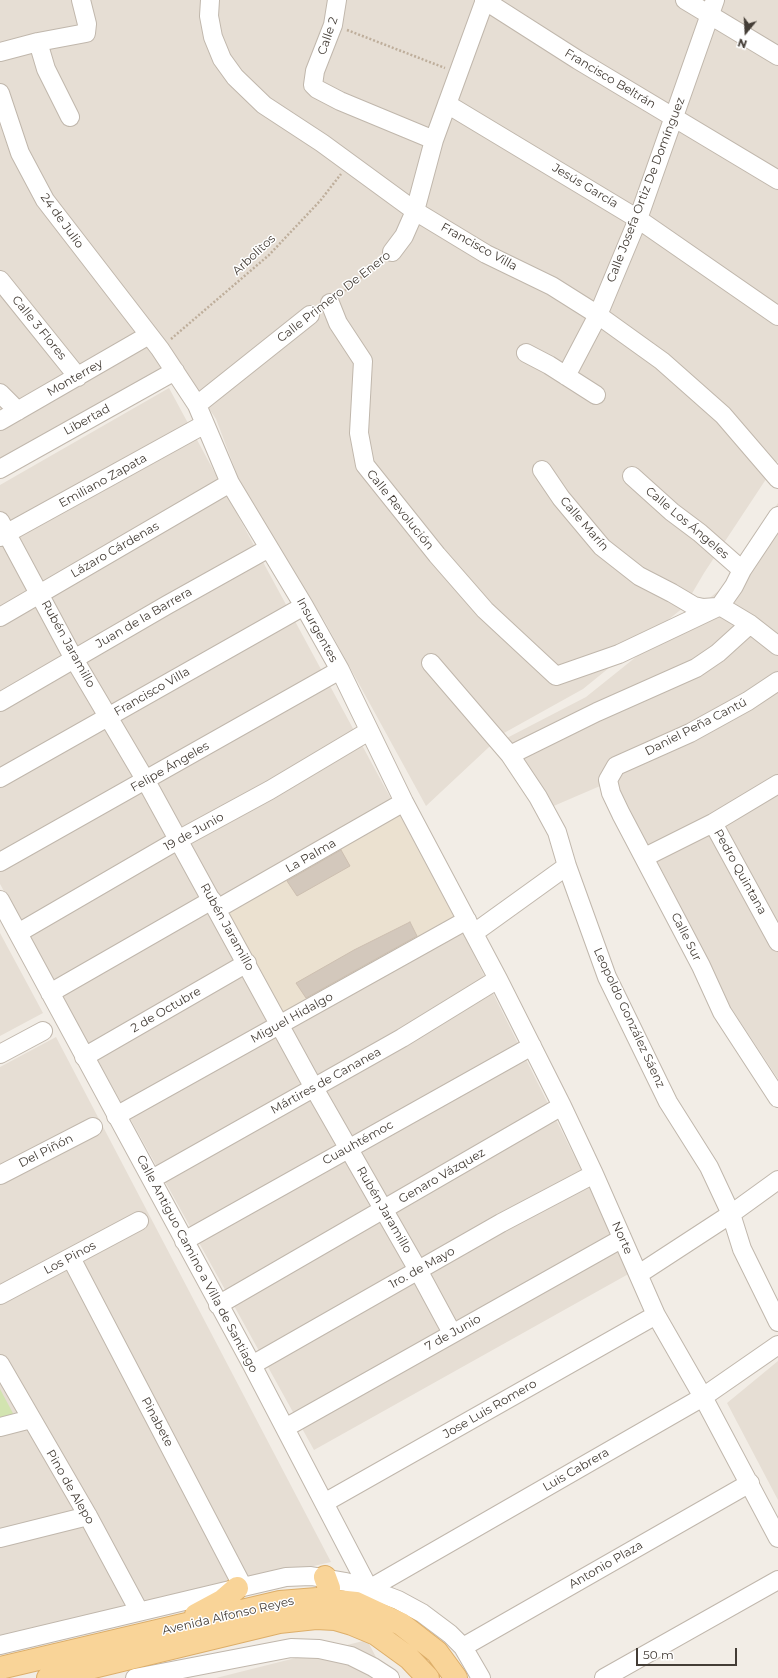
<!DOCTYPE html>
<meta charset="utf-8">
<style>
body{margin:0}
#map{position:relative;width:778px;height:1678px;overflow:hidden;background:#f2ede6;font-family:Montserrat,sans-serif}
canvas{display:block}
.north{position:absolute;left:726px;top:12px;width:40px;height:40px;-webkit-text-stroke:3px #fff;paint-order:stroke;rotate:198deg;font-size:11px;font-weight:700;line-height:16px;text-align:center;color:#443d36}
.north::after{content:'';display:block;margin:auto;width:14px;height:18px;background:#443d36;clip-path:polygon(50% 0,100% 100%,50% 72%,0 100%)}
.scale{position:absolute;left:636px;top:1648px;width:101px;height:18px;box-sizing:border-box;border:2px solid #443d36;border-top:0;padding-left:5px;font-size:12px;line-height:14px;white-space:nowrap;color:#443d36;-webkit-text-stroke:3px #fff;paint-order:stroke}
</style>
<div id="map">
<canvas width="778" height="1678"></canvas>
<div class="north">N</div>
<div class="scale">50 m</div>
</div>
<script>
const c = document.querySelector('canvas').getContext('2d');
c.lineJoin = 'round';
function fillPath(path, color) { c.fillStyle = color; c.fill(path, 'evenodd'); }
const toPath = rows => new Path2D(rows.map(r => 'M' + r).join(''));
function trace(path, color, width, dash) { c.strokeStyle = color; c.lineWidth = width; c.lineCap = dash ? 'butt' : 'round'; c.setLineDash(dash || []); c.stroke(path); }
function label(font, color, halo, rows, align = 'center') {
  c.font = font + ' Montserrat,sans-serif'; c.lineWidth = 3; c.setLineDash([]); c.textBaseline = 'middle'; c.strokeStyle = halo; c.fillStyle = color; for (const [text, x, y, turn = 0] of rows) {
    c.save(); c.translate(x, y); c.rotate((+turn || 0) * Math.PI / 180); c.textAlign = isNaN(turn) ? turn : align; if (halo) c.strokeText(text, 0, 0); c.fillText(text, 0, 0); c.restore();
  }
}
fillPath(toPath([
 [0,0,778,0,778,461,704,573,684,607,583,689,504,733,426,806,325,622,244,493,216,419,177,360,0,462],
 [169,388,457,921,632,1272,314,1450,0,884,0,485],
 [778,503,778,1079,730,1006,658,863,638,845,614,780,549,808,503,740,586,697,722,588],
 [0,933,43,1013,0,1036],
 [56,1037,331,1562,0,1639,0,1067],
 [778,1361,778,1500,727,1403],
 [367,1640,387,1678,216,1678]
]), '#e6ded4');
fillPath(toPath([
 [399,814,457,921,281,1018,223,913]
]), '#ebe1d0');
fillPath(toPath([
 [0,1389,15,1417,0,1421]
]), '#d2e4b0');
const building = toPath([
 [341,850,350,866,297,896,287,881,341,850],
 [410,922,417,936,306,998,296,983,354,950,410,922]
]);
fillPath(building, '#d3c8bc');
trace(building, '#cdbfb0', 1);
const minor = toPath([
 [210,0,209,16,213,37,222,59,235,77,264,105,322,143,415,211,486,254,552,286,598,315,662,361,723,415,778,479],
 [337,0,333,25,315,71,313,85,317,89,340,101,434,140],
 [484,0,578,60,778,180],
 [685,0,778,56],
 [38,42,46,69,70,117],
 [0,52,38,42,86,33,87,24,81,0],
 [0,93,20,153,45,200,160,349,197,405,230,483,304,606,340,670,404,802,498,979,562,1106,594,1174,656,1315,703,1397,778,1538],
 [447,104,638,219,778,316],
 [392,252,404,236,415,211,434,140,485,0],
 [0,280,78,377],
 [330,303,338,323,363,361,359,433,365,465,437,555,485,610,556,676,619,654,720,606],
 [526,353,549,365,596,395],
 [566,376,598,315,638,219,715,0],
 [0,393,18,411],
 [197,405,310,315],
 [0,421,149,335],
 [0,469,175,371],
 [542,470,561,498,602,547,639,576,672,593,694,606,703,608,717,607],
 [632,476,672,512,700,533,742,570],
 [778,516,742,570,734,586,720,606,750,624,778,646],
 [0,521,74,659,146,781,314,1088,418,1270,452,1333],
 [0,537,205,424],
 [0,617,230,483],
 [431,663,510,755,538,797,557,832,567,866,607,977,668,1102,709,1167,731,1214,742,1249,778,1322],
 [778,681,748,701,690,733,616,766,608,780,611,793,621,814,701,966,722,1012,778,1098],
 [0,702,167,605,269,548],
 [510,755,597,712,696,668,718,653,750,624],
 [0,778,304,606],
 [713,823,778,942],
 [645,857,713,823,778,784],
 [0,862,340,670],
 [0,900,252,1365,369,1589,375,1622],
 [217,909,404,802],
 [18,933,178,840,270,790,369,731],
 [474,933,567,866],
 [50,993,212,900],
 [0,1054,43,1031],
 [84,1057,247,963],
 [116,1116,467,920],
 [0,1175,93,1127],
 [152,1179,402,1038,498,979],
 [184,1241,532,1046],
 [71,1258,243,1587],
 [639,1274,731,1214,778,1180],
 [0,1295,139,1221],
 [218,1305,562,1106],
 [0,1364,88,1516,139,1611],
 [252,1365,501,1223,594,1174],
 [0,1427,31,1419],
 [285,1428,621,1239],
 [324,1503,656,1315],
 [0,1538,88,1516],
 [369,1589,703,1397,778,1345],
 [0,1645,243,1587,286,1577,311,1576,346,1582,369,1589,398,1600,422,1613,450,1634,463,1647,481,1678],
 [463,1647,750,1483],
 [135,1678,291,1648,319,1649,351,1656,373,1667,390,1678],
 [604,1678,778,1580]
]);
const major = toPath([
 [325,1577,329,1588,326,1614],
 [196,1615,222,1601,237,1588],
 [0,1668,280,1602,317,1599,356,1603,401,1624,437,1652,456,1678],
 [48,1678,279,1622,316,1618,335,1619,352,1624,376,1634,409,1658,428,1678]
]);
trace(minor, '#c0b7ac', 20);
trace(major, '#ddae69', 24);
trace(toPath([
 [347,30,445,68],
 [342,293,381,261],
 [171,339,269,255,320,201,341,174]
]), '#beae9b', 2.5, [2, 2]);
trace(minor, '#fff', 18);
trace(major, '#f9d498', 22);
label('12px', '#443d36', '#fff', [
 ["Calle 2",328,36,-71],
 ["Francisco Beltrán",610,79,31],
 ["Jesús García",585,186,31],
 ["Calle Josefa Ortiz De Domínguez",646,190,-69],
 ["24 de Julio",62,221,54],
 ["Francisco Villa",479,247,29],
 ["Arbolitos",254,255,-43],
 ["Calle Primero De Enero",334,297,-38],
 ["Calle 3 Flores",39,328,51],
 ["Monterrey",75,378,-30],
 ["Libertad",87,420,-29],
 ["Emiliano Zapata",103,481,-29],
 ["Calle Revolución",400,510,51],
 ["Calle Los Ángeles",687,523,40],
 ["Calle Marín",584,524,49],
 ["Lázaro Cárdenas",115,550,-30],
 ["Juan de la Barrera",144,618,-30],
 ["Insurgentes",317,630,61],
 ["Rubén Jaramillo",68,644,61],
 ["Francisco Villa",152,692,-30],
 ["Daniel Peña Cantú",696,727,-27],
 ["Felipe Ángeles",170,767,-30],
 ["19 de Junio",194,832,-29],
 ["La Palma",311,856,-30],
 ["Pedro Quintana",740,872,61],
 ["Rubén Jaramillo",227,927,61],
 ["Calle Sur",686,937,63],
 ["2 de Octubre",166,1010,-30],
 ["Miguel Hidalgo",292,1018,-29],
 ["Leopoldo González Sáenz",629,1018,65],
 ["Mártires de Cananea",326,1081,-29],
 ["Cuauhtémoc",358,1143,-29],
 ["Del Piñón",46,1151,-27],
 ["Genaro Vázquez",442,1176,-30],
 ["Rubén Jaramillo",384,1210,60],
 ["Norte",622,1238,66],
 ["Los Pinos",70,1258,-28],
 ["Calle Antiguo Camino a Villa de Santiago",197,1264,62],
 ["1ro. de Mayo",422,1268,-29],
 ["7 de Junio",453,1333,-29],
 ["Jose Luis Romero",490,1409,-30],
 ["Pinabete",157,1422,62],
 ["Luis Cabrera",576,1470,-30],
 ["Pino de Alepo",70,1487,60],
 ["Antonio Plaza",606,1565,-30],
 ["Avenida Alfonso Reyes",228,1616,-13]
]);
</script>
